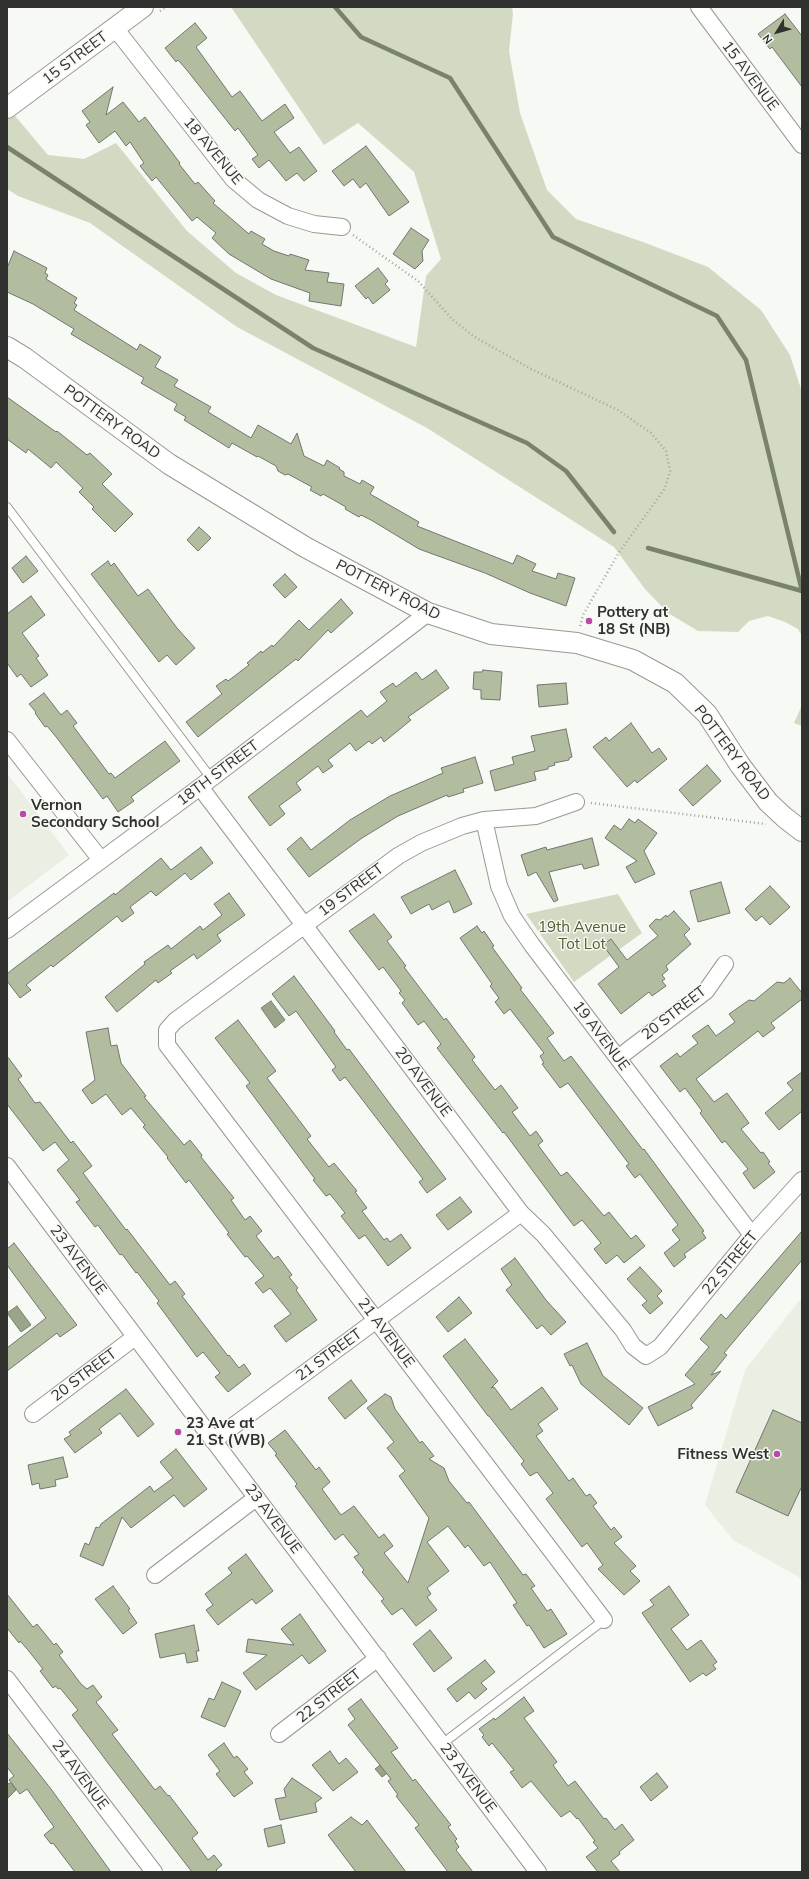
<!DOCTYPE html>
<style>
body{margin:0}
#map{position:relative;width:809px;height:1879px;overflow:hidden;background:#f7f9f4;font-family:Mulish,sans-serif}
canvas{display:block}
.frame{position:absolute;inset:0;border:8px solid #313230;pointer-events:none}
.north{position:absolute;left:757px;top:12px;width:40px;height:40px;-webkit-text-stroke:3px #f7f9f4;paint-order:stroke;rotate:233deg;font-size:11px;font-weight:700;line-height:16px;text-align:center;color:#313230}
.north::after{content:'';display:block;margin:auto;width:14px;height:18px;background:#313230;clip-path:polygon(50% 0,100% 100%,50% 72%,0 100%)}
</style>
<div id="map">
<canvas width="809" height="1879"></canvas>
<div class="frame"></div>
<div class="north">N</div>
</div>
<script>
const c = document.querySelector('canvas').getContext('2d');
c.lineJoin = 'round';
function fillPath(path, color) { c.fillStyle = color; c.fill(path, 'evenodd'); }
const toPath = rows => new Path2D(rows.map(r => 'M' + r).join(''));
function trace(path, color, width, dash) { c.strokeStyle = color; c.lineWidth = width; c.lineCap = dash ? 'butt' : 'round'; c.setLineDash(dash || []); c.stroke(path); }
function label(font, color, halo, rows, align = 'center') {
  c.font = font + ' Mulish,sans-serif'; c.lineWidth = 3; c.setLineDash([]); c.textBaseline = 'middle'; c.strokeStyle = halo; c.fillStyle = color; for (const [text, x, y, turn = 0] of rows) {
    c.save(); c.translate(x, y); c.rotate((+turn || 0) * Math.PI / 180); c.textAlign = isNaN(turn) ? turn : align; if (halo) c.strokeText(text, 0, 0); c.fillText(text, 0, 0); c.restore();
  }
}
fillPath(toPath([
 [7,773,69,855,7,902],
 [802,1297,802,1579,733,1540,705,1505,745,1370]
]), '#ebefe3');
fillPath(toPath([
 [231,7,512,7,513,14,509,51,520,113,547,190,576,219,643,242,708,267,761,310,790,355,802,392,802,636,798,629,785,622,768,616,749,621,738,632,698,631,668,613,645,589,614,547,427,428,237,327,90,223,18,196,7,189,7,104,10,110,48,155,84,159,116,143,187,231,236,273,276,295,416,347,426,276,441,259,414,172,358,123,324,145],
 [802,705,802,726,794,723],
 [618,894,642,933,574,982,526,914]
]), '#d2dac4');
const water = toPath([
 [271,1001,285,1020,275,1028,261,1008,271,1001],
 [17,1306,31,1325,21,1332,7,1313,17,1306],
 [393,1755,400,1764,382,1777,375,1769,393,1755],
 [11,1783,16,1790,7,1799,7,1784,11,1783]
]);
fillPath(water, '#9aa488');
trace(water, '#7a826e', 1);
trace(toPath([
 [335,7,361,37,450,78,553,237,717,316,746,360,802,591],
 [7,147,313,348,527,443,566,471,614,532],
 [648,548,802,591]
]), '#7a826e', 4.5);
const building = toPath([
 [785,14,802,36,802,87,772,47,770,49,758,34,785,14],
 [195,23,207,38,196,47,232,97,240,91,262,121,285,104,294,118,274,132,290,153,299,147,317,171,304,181,297,173,286,181,269,160,259,168,252,159,258,155,238,128,235,131,186,69,178,60,176,62,165,48,195,23],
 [113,87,106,115,123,102,139,122,145,117,180,163,179,164,195,184,198,182,215,201,213,203,249,234,251,231,265,239,262,244,274,251,289,256,290,254,309,260,305,270,329,273,327,282,344,284,341,306,309,301,310,293,271,279,229,254,212,238,216,233,197,217,192,221,156,177,152,181,140,166,144,163,130,142,126,146,115,131,99,143,86,125,90,122,82,111,113,87],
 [366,146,409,202,389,216,366,183,360,188,353,179,344,186,332,171,366,146],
 [411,228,429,240,422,251,423,261,415,269,393,254,411,228],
 [14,251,47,268,45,273,48,275,46,279,77,298,74,303,77,305,74,310,137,350,140,344,161,357,155,367,178,380,174,386,211,407,208,412,251,438,258,425,291,444,297,433,304,456,324,466,327,460,340,468,339,469,344,472,344,476,360,484,362,480,374,487,370,494,419,522,417,526,513,564,517,555,536,564,532,571,556,579,558,573,575,578,566,606,530,593,485,573,419,549,371,520,361,515,359,517,345,509,346,507,323,494,321,496,310,490,312,487,288,474,285,475,278,471,276,466,258,456,257,457,232,443,229,448,184,420,186,417,174,410,177,404,141,383,144,378,71,334,74,329,33,304,7,292,7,268,14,251],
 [378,268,388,281,385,284,390,290,373,304,368,297,366,299,355,286,378,268],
 [7,397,56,432,57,431,87,455,90,453,112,474,102,484,133,514,115,532,92,509,94,507,79,492,83,488,56,462,51,468,28,449,26,453,7,439,7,397],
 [199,527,211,538,198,551,187,540,199,527],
 [26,556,38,571,23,583,12,568,26,556],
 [108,561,111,566,114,563,138,596,148,589,177,628,195,648,176,665,167,655,159,662,91,574,108,561],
 [285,574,297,587,285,598,273,585,285,574],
 [31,596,45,615,22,633,39,656,36,658,48,675,31,687,21,674,17,677,7,663,7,614,31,596],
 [341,599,353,613,331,633,328,630,298,661,296,659,198,737,186,722,222,694,216,686,226,679,228,681,249,665,247,663,261,651,262,653,272,645,273,647,299,620,309,630,341,599],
 [436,670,449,688,408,717,411,720,384,742,381,737,372,744,369,741,356,751,350,743,328,760,333,766,323,773,318,766,296,783,301,790,279,806,285,814,270,826,248,797,361,710,367,717,387,701,380,692,393,683,396,687,416,672,422,680,436,670],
 [483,670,502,672,500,700,481,699,481,690,473,689,474,672,482,672,483,670],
 [566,683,568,704,539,707,537,685,566,683],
 [44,693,61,715,67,710,77,723,73,726,109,774,111,773,115,778,165,741,180,761,131,797,134,801,118,812,107,796,103,799,57,738,47,726,45,727,35,713,36,712,29,704,44,693],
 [631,723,652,753,659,748,667,759,637,783,635,780,627,787,593,747,606,737,609,741,631,723],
 [566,729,572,757,569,758,569,760,554,763,555,765,548,767,548,769,534,772,536,780,495,791,490,771,514,764,512,757,535,751,531,736,566,729],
 [475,757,483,783,463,789,464,792,448,797,447,795,398,816,362,838,309,877,287,849,301,837,311,850,350,820,390,796,443,773,441,768,475,757],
 [707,765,721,781,693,806,679,790,707,765],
 [629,819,635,823,638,819,657,833,644,851,655,874,635,883,626,867,637,861,605,838,614,825,621,830,629,819],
 [592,838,599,865,584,869,582,864,549,872,558,900,554,902,536,872,528,876,521,855,546,847,547,850,592,838],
 [201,847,213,863,191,880,185,873,156,896,151,891,130,907,134,913,122,922,117,916,53,967,51,965,26,985,31,990,20,998,7,981,7,974,13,969,114,893,115,895,161,858,171,870,201,847],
 [455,870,472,904,454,913,449,901,432,910,429,904,411,914,401,897,455,870],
 [721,882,730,913,698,922,690,891,721,882],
 [770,886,790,907,770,925,762,916,756,921,745,909,770,886],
 [229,893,245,915,217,935,221,941,197,959,194,954,170,971,172,973,158,983,156,980,117,1012,105,997,145,964,144,962,168,945,171,949,200,926,203,930,222,915,214,904,229,893],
 [674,911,690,929,684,935,691,944,666,966,668,970,662,975,665,979,662,981,666,986,652,996,649,992,621,1014,598,984,619,967,603,945,611,939,627,960,658,936,649,926,656,919,660,920,666,915,667,917,674,911],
 [374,914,392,937,387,941,406,966,404,967,444,1020,446,1018,475,1057,472,1060,495,1090,501,1085,518,1108,512,1112,530,1136,536,1131,543,1141,538,1145,561,1176,567,1172,604,1216,609,1212,631,1239,636,1235,645,1246,624,1263,617,1255,606,1264,594,1249,601,1243,582,1220,574,1226,564,1213,504,1132,503,1133,437,1048,441,1044,424,1021,418,1025,402,1003,405,1000,399,993,401,991,383,967,379,970,349,931,374,914],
 [477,926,482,933,484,931,494,946,492,947,522,988,520,989,554,1033,547,1038,564,1061,571,1056,643,1150,644,1149,704,1231,702,1232,706,1238,684,1254,686,1257,674,1267,664,1253,680,1240,672,1230,678,1225,640,1174,635,1178,626,1166,629,1164,568,1083,560,1088,542,1064,544,1063,540,1056,544,1053,510,1009,504,1014,495,1002,499,998,490,986,492,984,460,938,477,926],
 [294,976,335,1031,334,1032,347,1050,349,1049,446,1179,427,1193,419,1182,423,1179,345,1077,340,1081,332,1070,336,1067,296,1011,289,1016,272,994,294,976],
 [790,978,802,993,802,999,771,1023,775,1028,763,1037,758,1031,696,1079,714,1102,727,1093,749,1123,741,1129,761,1153,763,1152,770,1162,768,1163,775,1172,754,1189,743,1173,748,1169,725,1141,722,1143,700,1113,702,1111,685,1088,680,1092,660,1066,677,1053,680,1057,698,1043,692,1036,708,1025,716,1036,735,1022,729,1014,749,1000,754,1001,777,982,784,983,790,978],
 [238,1020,276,1071,267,1078,311,1136,307,1139,329,1167,334,1163,357,1191,355,1192,367,1208,362,1211,384,1240,387,1238,390,1242,401,1234,411,1248,388,1266,365,1235,359,1239,341,1216,345,1213,330,1194,326,1196,313,1180,315,1179,246,1086,250,1083,215,1038,238,1020],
 [108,1028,111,1046,117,1045,121,1063,146,1096,144,1097,184,1145,190,1140,202,1155,201,1157,234,1198,231,1200,245,1220,250,1216,262,1231,256,1236,274,1259,278,1256,292,1275,289,1277,298,1288,296,1290,317,1320,286,1342,274,1326,291,1314,270,1288,263,1293,255,1283,264,1276,247,1256,245,1257,227,1234,229,1233,189,1180,186,1183,167,1158,168,1157,143,1127,145,1125,131,1108,122,1115,106,1094,92,1104,82,1090,95,1080,86,1032,108,1028],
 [7,1056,22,1076,18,1079,35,1103,40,1102,71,1143,73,1141,92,1166,83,1173,126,1230,127,1229,170,1285,175,1281,185,1294,182,1296,228,1356,229,1355,239,1368,244,1364,251,1374,228,1392,215,1377,220,1373,203,1352,197,1357,157,1303,159,1301,137,1272,136,1273,122,1254,120,1255,98,1225,95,1227,76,1202,80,1200,57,1170,69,1160,55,1142,43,1151,7,1104,7,1056],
 [802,1072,802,1111,779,1130,765,1113,793,1090,787,1083,802,1072],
 [460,1197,472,1212,448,1230,436,1215,460,1197],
 [802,1231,802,1260,724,1353,727,1355,711,1375,721,1371,691,1405,693,1408,658,1426,648,1407,695,1384,685,1375,709,1347,700,1339,721,1314,726,1319,802,1231],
 [14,1243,77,1325,60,1337,57,1333,7,1371,7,1348,46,1318,7,1265,7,1249,14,1243],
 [515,1258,546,1300,566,1322,551,1335,542,1325,537,1329,506,1290,512,1285,501,1269,515,1258],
 [640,1267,662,1291,657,1296,663,1303,650,1314,642,1305,647,1301,627,1279,640,1267],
 [459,1297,472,1313,448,1332,436,1317,459,1297],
 [465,1339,498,1381,491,1388,494,1387,511,1410,542,1387,558,1409,538,1424,543,1431,536,1436,569,1481,573,1478,586,1496,590,1494,597,1503,593,1506,611,1530,614,1527,622,1537,614,1543,636,1566,630,1571,640,1581,624,1595,598,1569,603,1565,587,1543,582,1547,546,1499,553,1493,537,1472,530,1476,521,1464,524,1461,489,1416,488,1416,443,1356,465,1339],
 [587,1343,603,1376,643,1408,629,1425,581,1384,572,1365,570,1366,564,1354,587,1343],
 [351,1380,367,1401,345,1419,328,1398,351,1380],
 [126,1389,154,1424,138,1437,120,1413,99,1429,102,1433,75,1453,64,1439,71,1435,69,1432,126,1389],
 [385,1394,391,1397,395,1409,420,1443,422,1441,434,1456,429,1459,444,1468,449,1481,467,1503,469,1502,523,1575,526,1574,535,1586,531,1588,547,1611,551,1609,567,1634,544,1648,529,1625,527,1626,513,1605,517,1603,490,1562,484,1566,468,1545,465,1548,448,1526,427,1542,449,1571,427,1588,431,1594,427,1597,437,1610,416,1626,402,1608,392,1615,381,1601,384,1599,362,1572,364,1570,354,1557,359,1554,343,1534,335,1540,295,1486,297,1484,275,1455,277,1454,268,1443,285,1430,316,1470,319,1467,330,1482,322,1489,341,1515,354,1506,379,1538,384,1534,393,1546,384,1553,408,1583,429,1518,399,1476,405,1471,387,1448,394,1442,367,1408,385,1394],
 [773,1410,802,1423,802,1486,788,1516,736,1492,773,1410],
 [176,1449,207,1489,184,1507,174,1495,131,1528,122,1517,103,1566,80,1556,85,1543,89,1545,96,1527,99,1528,101,1524,150,1486,154,1492,173,1478,160,1462,176,1449],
 [63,1457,68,1477,55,1480,56,1486,40,1489,39,1483,32,1485,28,1465,63,1457],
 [246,1554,273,1591,256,1604,252,1599,218,1625,206,1610,213,1605,205,1594,232,1573,228,1568,246,1554],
 [113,1586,130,1609,128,1610,137,1623,123,1634,95,1599,113,1586],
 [669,1586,689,1615,671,1629,687,1650,701,1640,717,1662,713,1665,716,1669,706,1676,703,1673,690,1682,642,1613,654,1605,650,1600,669,1586],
 [7,1594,33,1627,37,1624,54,1645,56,1643,63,1652,59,1655,81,1684,87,1689,93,1685,102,1697,96,1702,118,1730,112,1734,155,1790,160,1786,168,1796,169,1795,198,1833,192,1838,208,1860,214,1855,222,1865,216,1870,218,1872,192,1872,111,1767,72,1715,78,1710,60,1688,58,1689,56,1686,53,1688,40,1671,43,1669,28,1650,20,1641,19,1643,7,1628,7,1594],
 [300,1614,326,1651,309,1664,302,1655,256,1690,243,1673,267,1655,246,1652,248,1639,294,1645,281,1629,300,1614],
 [194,1625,199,1651,196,1651,198,1661,187,1663,185,1653,160,1658,155,1634,194,1625],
 [430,1630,452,1658,434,1672,413,1644,430,1630],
 [485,1660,495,1672,481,1683,487,1689,475,1699,469,1692,457,1702,447,1689,485,1660],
 [222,1682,241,1691,225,1727,201,1717,209,1698,214,1700,222,1682],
 [524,1697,534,1711,524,1718,557,1762,553,1765,568,1786,575,1781,604,1819,606,1818,615,1830,622,1824,634,1840,619,1852,620,1854,611,1861,620,1872,598,1872,586,1857,598,1848,593,1842,595,1841,578,1818,577,1819,570,1811,561,1817,531,1781,522,1788,510,1772,514,1770,492,1743,489,1746,482,1737,484,1735,479,1729,494,1718,495,1720,524,1697],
 [361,1699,398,1748,391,1752,413,1781,415,1779,451,1825,448,1827,457,1839,455,1841,459,1847,456,1850,473,1872,448,1872,415,1828,419,1825,396,1796,398,1795,388,1781,391,1779,348,1725,355,1719,348,1709,361,1699],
 [7,1733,51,1789,111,1872,75,1872,53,1843,51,1844,44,1835,54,1827,27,1789,20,1794,9,1780,14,1776,7,1767,7,1733],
 [224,1743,234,1758,237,1756,248,1769,244,1772,253,1783,234,1797,216,1774,220,1771,208,1755,224,1743],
 [330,1751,339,1764,346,1758,358,1772,333,1791,312,1765,330,1751],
 [657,1773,668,1787,651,1801,640,1787,657,1773],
 [292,1778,322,1798,315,1803,317,1812,280,1820,275,1799,286,1797,284,1789,292,1778],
 [351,1817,362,1825,367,1820,406,1872,356,1872,328,1835,351,1817],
 [281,1825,285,1843,268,1847,264,1829,281,1825]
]);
fillPath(building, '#b2bda0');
trace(building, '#737571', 1);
const service = toPath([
 [7,507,211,778],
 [442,1744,604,1620]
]);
const minor = toPath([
 [699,7,802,145],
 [115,28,233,179,258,200,288,216,314,224,342,227],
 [7,740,101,860],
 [200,787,521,1213,543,1234,623,1330,633,1346,646,1356,660,1347,752,1235,802,1180],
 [576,802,536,816,484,820,462,826,421,843,398,856,175,1021,167,1030,167,1045,604,1620],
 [484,820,499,886,512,916,532,945,752,1235],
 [7,930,200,787,428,613],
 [618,1058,706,991,725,964],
 [7,1166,538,1872],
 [33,1414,135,1337],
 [213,1441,521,1213],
 [155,1575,256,1498],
 [7,1679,154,1872],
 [279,1734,378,1658]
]);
const tertiary = toPath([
 [7,108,143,7],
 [7,347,25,358,169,464,305,547,428,613,491,634,577,643,633,660,675,683,707,714,740,765,768,802,784,817,802,831]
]);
trace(service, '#989995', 10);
trace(minor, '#989995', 18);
trace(tertiary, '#989995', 22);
trace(toPath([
 [160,11,166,7],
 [353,235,418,281,452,319,473,336,531,369,618,410,651,433,666,451,670,471,665,488,618,554,583,615,580,627],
 [591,803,766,824]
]), '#a1a39f', 2.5, [1, 3]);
trace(service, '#fff', 8);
trace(minor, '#fff', 16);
trace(tertiary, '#fff', 20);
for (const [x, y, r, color] of [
 [589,621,4,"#b749a8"],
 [23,814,4,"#b749a8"],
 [178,1432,4,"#b749a8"],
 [777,1454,4,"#b749a8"]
]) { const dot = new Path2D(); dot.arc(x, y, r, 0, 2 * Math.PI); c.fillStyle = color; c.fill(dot); trace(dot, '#f7f9f4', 1.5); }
label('15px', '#313230', '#f7f9f4', [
 ["15 STREET",75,58,-37],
 ["15 AVENUE",750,76,53],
 ["18 AVENUE",213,151,50],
 ["POTTERY ROAD",112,422,36],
 ["POTTERY ROAD",388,590,27],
 ["POTTERY ROAD",732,753,53],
 ["18TH STREET",218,773,-37],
 ["19 STREET",351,890,-37],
 ["20 STREET",674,1013,-38],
 ["19 AVENUE",601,1036,53],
 ["20 AVENUE",423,1082,53],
 ["23 AVENUE",78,1260,53],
 ["22 STREET",730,1263,-50],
 ["21 AVENUE",386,1333,53],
 ["21 STREET",329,1355,-36],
 ["20 STREET",84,1375,-37],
 ["23 AVENUE",273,1519,53],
 ["22 STREET",329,1696,-38],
 ["24 AVENUE",80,1775,53],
 ["23 AVENUE",468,1778,53]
]);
label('bold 15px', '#313230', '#f7f9f4', [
 ["Pottery at",597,612],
 ["18 St (NB)",597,629],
 ["Vernon",31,805],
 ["Secondary School",31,822],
 ["23 Ave at",186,1423],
 ["21 St (WB)",186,1440],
 ["Fitness West",769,1454,"right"]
], 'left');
label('15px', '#505e30', '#f7f9f4', [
 ["19th Avenue",582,927],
 ["Tot Lot",582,944]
]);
</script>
